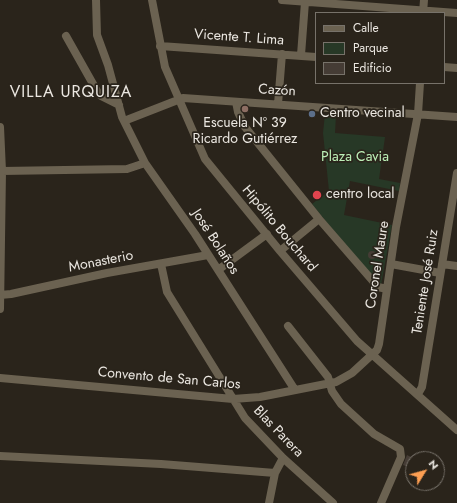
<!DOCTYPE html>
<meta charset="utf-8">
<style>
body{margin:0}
#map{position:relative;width:457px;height:503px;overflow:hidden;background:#2a241b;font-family:Jost,sans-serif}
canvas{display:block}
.legend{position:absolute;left:315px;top:12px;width:130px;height:72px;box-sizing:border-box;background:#2a241b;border:1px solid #77726a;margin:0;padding:5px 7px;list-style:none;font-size:12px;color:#ebe7e1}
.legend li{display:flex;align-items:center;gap:8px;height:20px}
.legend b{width:20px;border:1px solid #77726a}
.north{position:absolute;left:405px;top:451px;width:40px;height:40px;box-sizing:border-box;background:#2a241b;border:1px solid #77726a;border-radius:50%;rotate:53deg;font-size:11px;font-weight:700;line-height:16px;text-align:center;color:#ebe7e1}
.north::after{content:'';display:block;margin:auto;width:14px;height:18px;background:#fc9e52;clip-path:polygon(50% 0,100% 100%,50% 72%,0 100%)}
</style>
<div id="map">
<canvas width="457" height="503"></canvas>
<ul class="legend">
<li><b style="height:5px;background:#6b6251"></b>Calle</li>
<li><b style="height:11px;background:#273826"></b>Parque</li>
<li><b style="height:11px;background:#453c35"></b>Edificio</li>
</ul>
<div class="north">N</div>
</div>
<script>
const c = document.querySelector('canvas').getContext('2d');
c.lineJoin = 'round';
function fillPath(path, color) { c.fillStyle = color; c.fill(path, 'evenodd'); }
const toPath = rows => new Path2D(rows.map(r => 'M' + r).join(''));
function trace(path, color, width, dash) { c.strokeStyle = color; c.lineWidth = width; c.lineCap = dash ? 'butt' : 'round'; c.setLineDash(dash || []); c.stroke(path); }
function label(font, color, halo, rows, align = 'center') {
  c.font = font + ' Jost,sans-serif'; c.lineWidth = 3.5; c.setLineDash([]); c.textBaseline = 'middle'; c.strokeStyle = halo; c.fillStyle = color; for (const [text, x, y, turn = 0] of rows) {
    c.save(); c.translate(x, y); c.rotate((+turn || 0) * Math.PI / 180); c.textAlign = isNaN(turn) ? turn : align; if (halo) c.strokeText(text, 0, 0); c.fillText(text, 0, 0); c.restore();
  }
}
fillPath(toPath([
 [325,114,336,115,335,133,385,137,379,179,400,183,399,191,350,181,344,215,392,225,381,285,376,284,312,204,329,191,323,133]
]), '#273826');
fillPath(toPath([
 '368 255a4 4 0 1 1 8 0a4 4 0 1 1-8 0Z',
 [407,455,413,458,413,469,403,465]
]), '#453c35');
trace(toPath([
 [96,0,97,35,108,65,122,117,145,163,195,234,295,390],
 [152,0,165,67,205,159,280,251,357,341,457,430],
 [282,0,457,13],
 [423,13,424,0],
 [66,36,97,91,101,96,119,105],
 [160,46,316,57],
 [301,55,305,2],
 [444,67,457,68],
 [236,102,238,112,245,127,319,219,378,287,387,289],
 [278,104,282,54],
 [124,121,183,98,457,117],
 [0,127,2,171,0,309],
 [2,171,127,169,145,163],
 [280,251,319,219],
 [161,264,167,292,245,418,283,458,333,503],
 [391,264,440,273],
 [442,264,457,266],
 [218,270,267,234],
 [0,295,11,294,107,273,208,255],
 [288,326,328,377,332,391,341,404,374,434,400,449,401,457,381,503],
 [0,378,233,399,260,397,336,382,352,373,377,350,379,344,396,227,418,114,420,83],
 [418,394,422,387,457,173],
 [0,456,161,464,275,473],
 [269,503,275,473,283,458]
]), '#6b6251', 8);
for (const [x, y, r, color] of [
 [245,109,4,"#8d6e63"],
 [312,114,4,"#5c6f8a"],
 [317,195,5,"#e0444e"]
]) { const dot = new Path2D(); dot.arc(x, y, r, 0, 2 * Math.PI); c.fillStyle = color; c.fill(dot); trace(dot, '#2a241b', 1.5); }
label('14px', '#ebe7e1', '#2a241b', [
 ["Vicente T. Lima",239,38,4],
 ["Cazón",277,91,3],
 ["Hipólito Bouchard",279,229,50],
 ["José Bolaños",215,242,57],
 ["Monasterio",101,262,-11],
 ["Coronel Maure",378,265,-81],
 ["Teniente José Ruiz",426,282,-81],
 ["Convento de San Carlos",169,379,5],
 ["Blas Parera",278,432,46]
]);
label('14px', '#ebe7e1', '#2a241b', [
 ["Centro vecinal",320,114],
 ["Escuela Nº 39",245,124,"center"],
 ["Ricardo Gutiérrez",245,140,"center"],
 ["centro local",326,195]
], 'left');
label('14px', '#bcefb7', '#2a241b', [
 ["Plaza Cavia",355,158]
]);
c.letterSpacing = '1px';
label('16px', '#ebe7e1', '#2a241b', [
 ["VILLA URQUIZA",71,93]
]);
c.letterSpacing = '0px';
</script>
